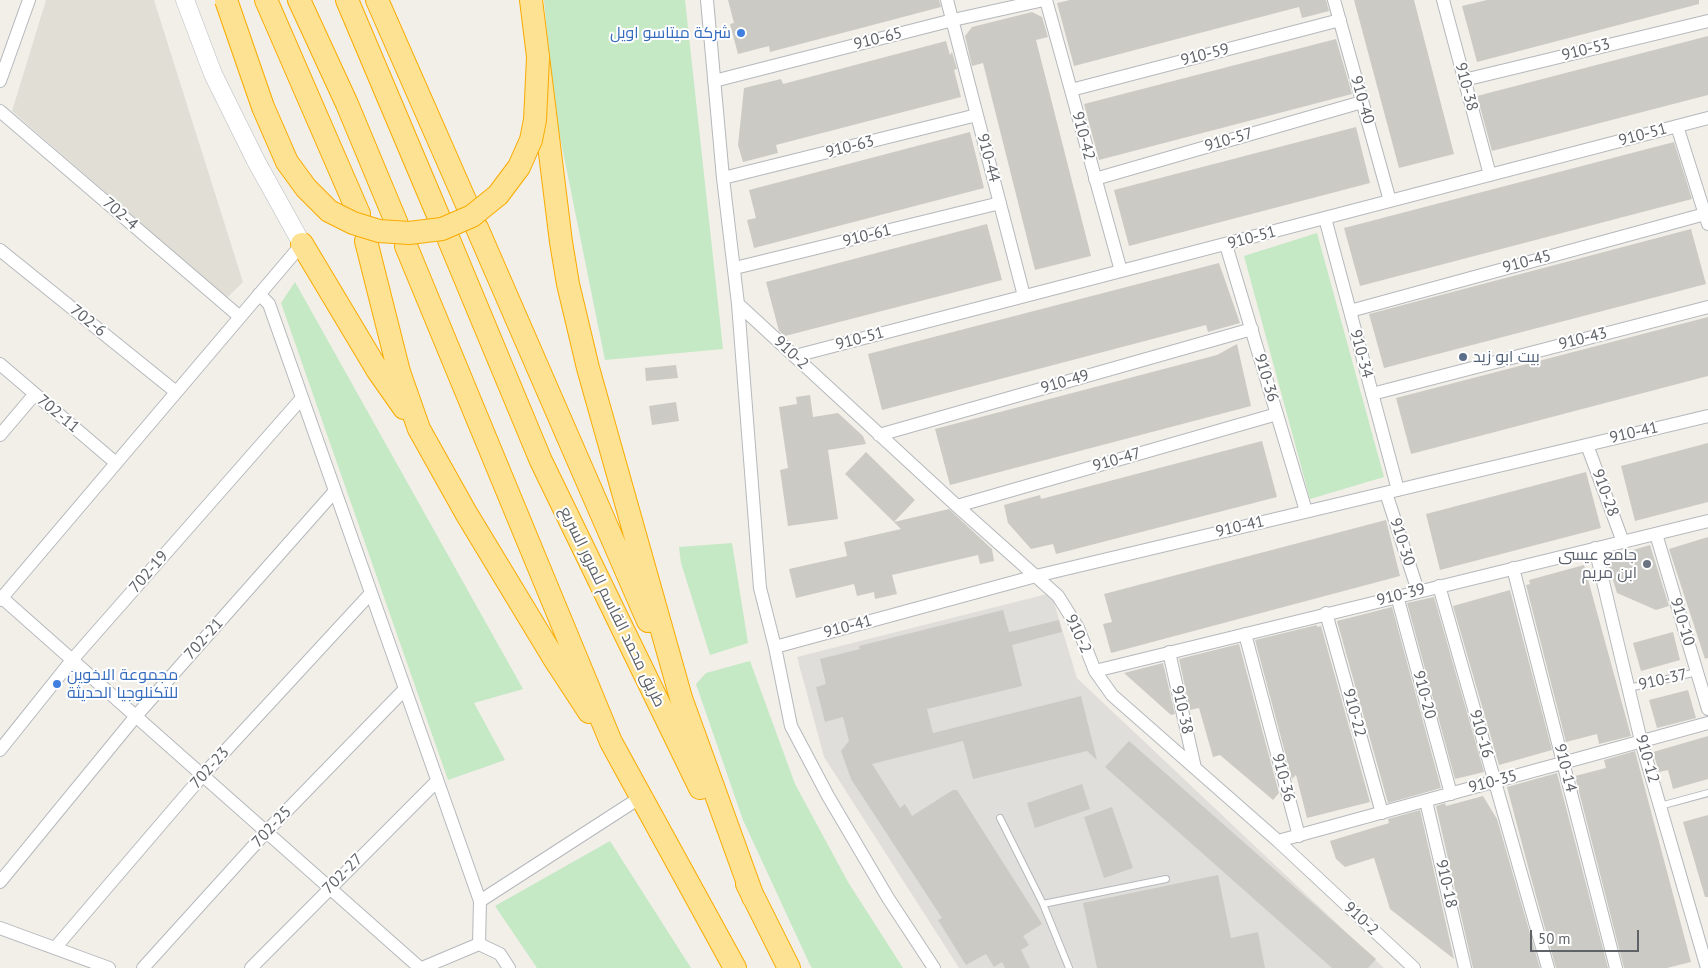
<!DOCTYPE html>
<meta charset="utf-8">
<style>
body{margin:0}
#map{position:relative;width:1708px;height:968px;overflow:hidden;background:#f1efe8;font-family:"PT Sans",sans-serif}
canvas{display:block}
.scale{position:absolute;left:1530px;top:930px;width:109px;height:22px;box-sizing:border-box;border:2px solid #5f6368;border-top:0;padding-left:6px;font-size:15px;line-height:18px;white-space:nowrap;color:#5f6368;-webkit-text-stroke:4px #fff;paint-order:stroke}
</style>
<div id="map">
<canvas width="1708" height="968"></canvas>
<div class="scale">50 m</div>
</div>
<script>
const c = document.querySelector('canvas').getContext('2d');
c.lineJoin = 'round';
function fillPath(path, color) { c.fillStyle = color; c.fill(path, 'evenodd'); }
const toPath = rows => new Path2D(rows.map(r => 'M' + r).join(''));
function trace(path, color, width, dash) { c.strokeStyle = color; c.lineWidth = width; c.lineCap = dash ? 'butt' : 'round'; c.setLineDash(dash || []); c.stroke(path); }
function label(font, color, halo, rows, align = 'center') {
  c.font = font + ' "PT Sans",Cairo,sans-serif'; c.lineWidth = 4; c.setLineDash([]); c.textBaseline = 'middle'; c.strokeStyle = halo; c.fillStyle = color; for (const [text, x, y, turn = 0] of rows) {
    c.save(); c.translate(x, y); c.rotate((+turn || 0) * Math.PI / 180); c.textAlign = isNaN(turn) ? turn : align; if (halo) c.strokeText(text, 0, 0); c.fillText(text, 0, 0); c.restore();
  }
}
fillPath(toPath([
 [1051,593,1077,678,1384,968,959,968,824,757,797,657]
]), '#e0deda');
fillPath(toPath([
 [46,0,154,0,243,282,227,298,12,111]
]), '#e1ded6');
fillPath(toPath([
 [544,0,685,0,723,349,605,360,554,107],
 [1317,233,1384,477,1310,499,1244,256],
 [295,282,523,689,474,703,505,760,448,780,281,303],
 [732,543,748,643,710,655,681,563,679,547],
 [750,661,795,784,848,882,903,968,812,968,810,965,743,820,696,684,706,673],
 [610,841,691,968,537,968,495,906]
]), '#c5e8c5');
fillPath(toPath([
 [728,0,939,0,941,7,770,52,769,46,738,54,730,24,734,23],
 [1070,0,1326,0,1329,11,1302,18,1299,7,1074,66,1057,3],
 [1354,0,1414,0,1454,154,1399,168],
 [1487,0,1699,0,1699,4,1477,62,1462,6],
 [1032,12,1042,17,1048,37,1036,40,1091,256,1035,270,983,63,972,66,965,36,972,27],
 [1708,36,1708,95,1492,151,1477,96],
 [1336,39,1352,94,1099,160,1084,104],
 [946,41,950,55,952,52,957,69,954,70,961,97,776,145,778,153,743,162,738,145,744,88,781,79,783,84],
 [1356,127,1370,183,1129,246,1114,190],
 [970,132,984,188,754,248,747,220,756,218,749,190],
 [1674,142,1692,199,1360,286,1344,228],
 [987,224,1002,280,785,336,779,331,766,282],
 [1691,229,1706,284,1384,368,1369,314],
 [1219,263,1240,323,1208,332,1206,325,882,410,868,354],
 [1708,317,1708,376,1411,454,1396,398],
 [1237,344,1251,406,950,485,935,429,1217,355],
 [676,365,678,378,646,381,645,368],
 [810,395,813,417,838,413,863,436,866,444,828,450,838,519,788,526,780,470,788,468,779,407,797,404,796,397],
 [676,402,679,421,652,425,649,406],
 [1262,441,1277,497,1056,554,1053,544,1031,549,1008,523,1004,505,1040,495,1041,499],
 [1708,443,1708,502,1635,521,1621,466],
 [866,452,915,500,894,522,949,509,992,549,994,561,980,564,978,555,892,575,897,594,875,599,874,592,857,596,854,584,796,598,789,569,847,556,844,542,901,529,845,474],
 [1586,472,1601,528,1440,570,1426,514],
 [1386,520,1400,576,1111,653,1103,624,1112,622,1104,594],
 [1708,537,1708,658,1705,659,1669,549],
 [1650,545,1669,606,1656,610,1617,593,1606,558],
 [1584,565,1631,736,1599,744,1597,734,1566,742,1526,585,1530,584,1529,580],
 [1510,590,1552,750,1499,765,1453,606],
 [1434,597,1484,772,1455,779,1407,603],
 [1392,607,1441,788,1388,803,1337,621],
 [1003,610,1009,632,1059,620,1062,632,1012,645,1022,686,927,709,933,733,1081,696,1097,760,1087,751,973,779,963,741,872,764,900,808,905,804,912,816,953,790,957,790,1042,924,1023,936,1029,945,1021,950,1030,968,1005,968,1002,962,994,967,986,954,966,965,938,920,942,918,851,779,841,751,849,741,843,717,825,722,816,687,826,684,820,659,860,649,859,646],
 [1317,625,1317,627,1321,626,1370,802,1307,818,1296,775,1292,779,1255,640],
 [1673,632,1680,660,1641,671,1633,643],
 [1239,644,1279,793,1273,800,1220,755,1213,757,1199,708,1190,710,1179,659],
 [1163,663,1175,714,1171,715,1124,673],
 [1688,690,1696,718,1657,728,1649,700],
 [1708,736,1708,779,1673,789,1668,770,1659,772,1653,752],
 [1129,741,1376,959,1368,968,1332,968,1105,767],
 [1635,751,1691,962,1667,968,1624,968,1575,776,1606,768,1604,760],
 [1557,773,1608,968,1556,968,1530,874,1507,787],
 [1082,784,1090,809,1035,828,1027,803],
 [1483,796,1497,819,1540,968,1473,968,1436,806,1445,803,1446,806],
 [1112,807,1133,868,1104,878,1084,817],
 [1420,810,1454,959,1390,909,1374,858,1345,867,1336,859,1330,841,1389,823,1388,819],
 [1708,815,1708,897,1705,897,1683,822],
 [1218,875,1231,938,1258,932,1265,968,1097,968,1083,903]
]), '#cccac5');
const lane = toPath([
 [1629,688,1697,672],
 [1660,806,1708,793],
 [1000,818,1043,904,1069,968],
 [1043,904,1166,879]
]);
const street = toPath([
 [707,0,723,178,738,304,760,588,775,647,791,726,828,796,888,898,934,968],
 [947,0,1024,296],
 [1046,0,1121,271],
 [1334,0,1390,201],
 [1443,0,1490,175],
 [1464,80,1708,21],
 [0,81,29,0],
 [714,81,953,20,1044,0],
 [1071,90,1340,20],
 [0,111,240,317],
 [1677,126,1708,224],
 [723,178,977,115],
 [1095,179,1362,102],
 [1325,218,1398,490],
 [1226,245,1306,511],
 [0,250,176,392],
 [735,268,1000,203],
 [259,294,269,304,480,901,479,944],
 [738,304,957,506,1058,596,1078,628,1095,671,1112,695,1278,841,1414,968],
 [1350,311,1705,214],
 [795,356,1708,118],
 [0,364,116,463],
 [1372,394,1708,307],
 [0,435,34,395],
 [879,435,1252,329],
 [1587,445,1623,542],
 [1386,493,1418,591],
 [957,506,1277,414],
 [1656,534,1708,709],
 [1595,548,1641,741,1707,968],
 [1513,568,1616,968],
 [1439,586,1548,968],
 [0,596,420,968],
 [1397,596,1451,794],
 [0,600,302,244],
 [1326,613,1382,813],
 [1245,634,1299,836],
 [775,647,1036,576,1708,416],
 [1169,652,1195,768],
 [1095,671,1708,521],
 [0,750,72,660,302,398],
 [1426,801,1465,968],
 [1278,841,1708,723],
 [0,882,136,716,335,491],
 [480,901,641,797],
 [0,928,109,968],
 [55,948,203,775,371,593],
 [143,968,267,831,405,689],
 [251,968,437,781],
 [422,968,479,944,500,954,509,968]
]);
const secondary = toPath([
 [185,0,213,74,256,161,302,244]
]);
const highway = toPath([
 [266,0,359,214],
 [299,0,347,104,397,224],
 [347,0,440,220],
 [377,0,468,207],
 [531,0,561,242,568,284,588,368,681,698,753,897],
 [477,228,648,621],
 [449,240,541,461,700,788],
 [366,241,399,372,419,429,466,513,555,660,589,712],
 [302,244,378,371,404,408],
 [406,246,611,742,735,968],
 [747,884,789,968]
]);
trace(lane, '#b5b8bc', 8);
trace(street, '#b5b8bc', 14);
trace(secondary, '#b6babf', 19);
trace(highway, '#f9ab00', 24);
trace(lane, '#fff', 6);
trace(street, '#fff', 12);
trace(secondary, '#fff', 18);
trace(highway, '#fde293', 22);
const highwayBridge = toPath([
 [226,0,263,107,287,162,306,188,329,211,353,223,379,231,409,233,442,229,472,216,498,195,519,167,531,140,535,120,538,58]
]);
trace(highwayBridge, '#f9ab00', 24, []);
trace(highwayBridge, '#fde293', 22);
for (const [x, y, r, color] of [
 [741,33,5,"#3f7fe0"],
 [1463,357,5,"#5c6f8a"],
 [1647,564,5,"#6b7280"],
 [57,684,5,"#3f7fe0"]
]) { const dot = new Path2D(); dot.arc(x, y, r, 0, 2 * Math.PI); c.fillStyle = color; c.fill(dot); trace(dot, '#fff', 2); }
label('16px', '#366cbe', '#fff', [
 ["شركة ميتاسو اويل",731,33],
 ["مجموعة الاخوين",67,675,"left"],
 ["للتكنلوجيا الحديثة",67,693,"left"]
], 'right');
label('16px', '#5f6368', '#fff', [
 ["910-65",878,39,-14],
 ["910-53",1586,50,-14],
 ["910-59",1205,55,-14],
 ["910-38",1466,87,75],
 ["910-40",1362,100,74],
 ["910-51",1643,135,-15],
 ["910-42",1083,136,75],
 ["910-57",1229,140,-16],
 ["910-63",850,147,-14],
 ["910-44",988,158,75],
 ["702-4",120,214,41],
 ["910-61",867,236,-14],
 ["910-51",1252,238,-15],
 ["910-45",1527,262,-15],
 ["702-6",88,321,39],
 ["910-51",860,339,-15],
 ["910-43",1583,339,-14],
 ["910-2",791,353,43],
 ["910-34",1361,354,75],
 ["910-36",1266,378,73],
 ["910-49",1065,382,-16],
 ["702-11",58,414,40],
 ["910-41",1634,433,-13],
 ["910-47",1117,460,-16],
 ["910-28",1605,493,70],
 ["910-41",1240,527,-13],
 ["910-30",1402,542,72],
 ["702-19",149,572,-49],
 ["910-39",1401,595,-14],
 ["طريق محمد القاسم للمرور السريع",612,607,64],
 ["910-10",1682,622,73],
 ["910-41",848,627,-15],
 ["910-2",1078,634,65],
 ["702-21",204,639,-48],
 ["910-37",1663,680,-13],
 ["910-20",1424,695,75],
 ["910-38",1182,710,77],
 ["910-22",1354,713,75],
 ["910-16",1481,734,74],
 ["910-12",1647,759,74],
 ["702-23",210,768,-48],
 ["910-14",1565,768,76],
 ["910-36",1283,778,75],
 ["910-35",1493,782,-15],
 ["702-25",272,827,-47],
 ["702-27",343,874,-45],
 ["910-18",1446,884,77],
 ["910-2",1361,919,43]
]);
label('16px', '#4e5e75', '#fff', [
 ["بيت ابو زيد",1473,357]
], 'left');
label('16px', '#5b616d', '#fff', [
 ["جامع عيسى",1637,555],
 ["ابن مريم",1637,573]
], 'right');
</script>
